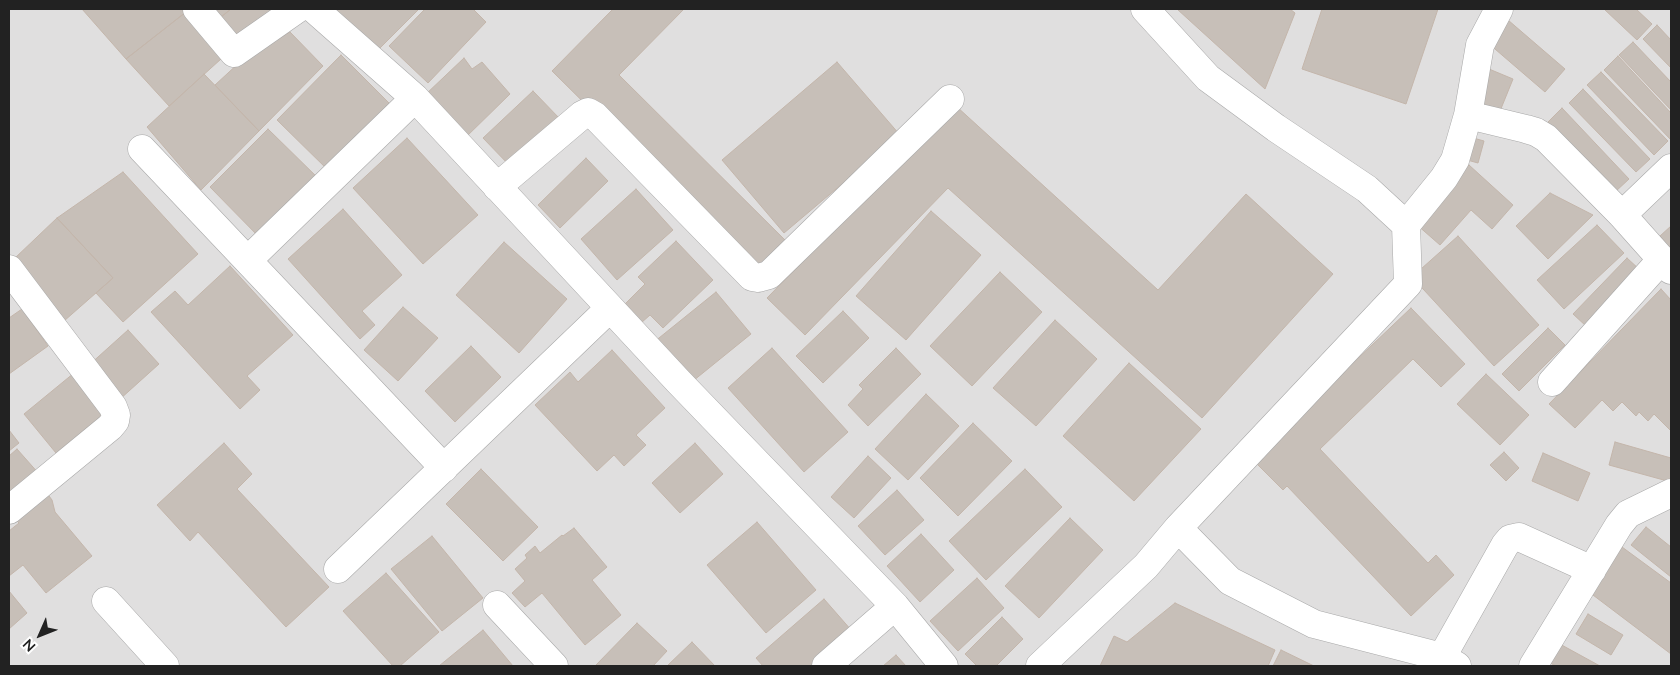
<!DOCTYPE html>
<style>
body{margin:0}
#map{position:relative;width:1680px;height:675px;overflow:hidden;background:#f2efe9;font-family:Lato,sans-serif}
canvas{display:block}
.frame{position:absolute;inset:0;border:10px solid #222;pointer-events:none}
.north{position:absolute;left:15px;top:610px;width:50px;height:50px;-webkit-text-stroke:4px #fff;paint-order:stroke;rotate:226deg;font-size:14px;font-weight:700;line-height:20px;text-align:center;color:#222}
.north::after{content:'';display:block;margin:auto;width:18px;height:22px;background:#222;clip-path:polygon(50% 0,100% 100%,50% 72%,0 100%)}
</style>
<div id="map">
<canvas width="1680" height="675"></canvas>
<div class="frame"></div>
<div class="north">N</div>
</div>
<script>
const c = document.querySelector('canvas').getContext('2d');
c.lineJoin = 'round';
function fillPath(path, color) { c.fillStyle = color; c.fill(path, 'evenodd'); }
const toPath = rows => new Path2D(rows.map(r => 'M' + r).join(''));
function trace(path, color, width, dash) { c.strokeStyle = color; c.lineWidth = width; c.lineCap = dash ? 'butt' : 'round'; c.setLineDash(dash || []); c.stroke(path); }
fillPath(toPath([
 [9,9,1671,9,1671,666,9,666]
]), '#e0dfdf');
const building = toPath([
 [82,9,183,9,186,12,126,59,82,9],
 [214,9,231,9,221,17,214,9],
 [231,9,274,9,239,39,221,17,231,9],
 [332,9,419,9,376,52,332,9],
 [425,9,473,9,486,22,428,83,389,46,425,9],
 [613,9,684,9,619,75,790,245,759,276,552,71,613,9],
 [1177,9,1290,9,1295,13,1265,89,1177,9],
 [1322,9,1438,9,1406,104,1302,69,1322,9],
 [1604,9,1636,9,1652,24,1637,40,1604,9],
 [186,12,221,59,169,106,126,59,186,12],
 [1508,20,1565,69,1545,92,1488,43,1508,20],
 [1657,25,1671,40,1671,68,1643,39,1657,25],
 [290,32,323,66,259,131,215,85,241,61,290,32],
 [1633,42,1671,82,1671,110,1619,55,1633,42],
 [341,55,393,107,330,172,277,120,341,55],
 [1618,56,1671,113,1671,140,1604,70,1618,56],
 [464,58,472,69,482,62,510,94,465,138,425,95,464,58],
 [837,62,900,135,784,233,722,160,837,62],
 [1489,69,1513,79,1498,116,1474,106,1489,69],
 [1601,72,1668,141,1654,155,1587,85,1601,72],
 [204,74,259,131,201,190,147,127,204,74],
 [1583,89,1650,159,1636,172,1569,103,1583,89],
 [533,91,560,119,511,167,483,138,533,91],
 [956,106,1158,290,1246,194,1333,274,1202,418,948,188,805,335,767,298,956,106],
 [1562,108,1629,179,1615,192,1548,122,1562,108],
 [268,129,321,181,262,240,210,187,268,129],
 [1466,136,1484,141,1478,163,1460,158,1466,136],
 [407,138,478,215,423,264,353,188,407,138],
 [586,158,608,181,560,228,538,205,586,158],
 [1469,165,1513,205,1492,229,1471,210,1440,245,1416,224,1469,165],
 [123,172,198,254,123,322,96,293,113,278,57,218,123,172],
 [636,189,673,230,617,280,581,239,636,189],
 [1550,193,1593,215,1548,259,1516,226,1550,193],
 [343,209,402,275,362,311,375,325,360,339,288,259,343,209],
 [931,211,981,255,906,340,856,296,931,211],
 [57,218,113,278,64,321,15,258,57,218],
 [1597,225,1624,253,1564,309,1537,280,1597,225],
 [1671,226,1671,249,1660,236,1671,226],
 [1458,236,1539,325,1494,366,1412,277,1458,236],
 [676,241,713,280,663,328,650,315,641,323,624,305,645,284,638,277,676,241],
 [504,242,567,299,519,353,456,295,504,242],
 [1627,258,1640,270,1586,326,1573,314,1627,258],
 [230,266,293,335,247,376,260,390,240,409,151,312,175,291,188,305,230,266],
 [1000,272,1042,312,972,386,930,346,1000,272],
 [1661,289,1671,300,1671,431,1654,414,1648,421,1639,412,1636,416,1622,402,1613,411,1602,400,1575,428,1549,404,1661,289],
 [716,292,751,334,688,385,654,342,716,292],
 [403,307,438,338,398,381,364,350,403,307],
 [1411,308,1465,364,1441,387,1413,359,1320,449,1428,563,1436,555,1454,575,1411,616,1287,486,1283,490,1252,459,1411,308],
 [22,309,48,346,9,374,9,318,22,309],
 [843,311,869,338,823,383,796,356,843,311],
 [1055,320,1097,359,1036,426,993,388,1055,320],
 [1548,328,1565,345,1519,391,1502,374,1548,328],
 [128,330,159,364,119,400,88,366,128,330],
 [471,346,501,377,455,422,425,391,471,346],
 [772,348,848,432,804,472,728,388,772,348],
 [896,348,921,374,868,426,848,405,863,389,859,385,896,348],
 [612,350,665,408,636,435,646,445,624,466,614,455,597,471,535,405,570,372,578,382,612,350],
 [1129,363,1201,429,1134,501,1063,436,1129,363],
 [74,373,106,412,56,453,24,414,74,373],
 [1486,374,1529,415,1500,445,1457,404,1486,374],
 [926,394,959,426,908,480,875,449,926,394],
 [973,423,1012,461,958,516,920,478,973,423],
 [9,430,19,443,9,451,9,430],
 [1615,442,1671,458,1671,482,1609,465,1615,442],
 [224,443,252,474,237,489,329,587,286,627,198,532,190,541,157,505,224,443],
 [695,443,723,474,680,513,652,483,695,443],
 [17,449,40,475,9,502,9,456,17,449],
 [1504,452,1519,468,1506,481,1490,465,1504,452],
 [1543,453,1590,473,1578,501,1532,481,1543,453],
 [868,456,891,478,854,518,831,497,868,456],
 [481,469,538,527,503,561,446,504,481,469],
 [1025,469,1062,507,986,580,949,541,1025,469],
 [897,490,924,520,885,555,858,526,897,490],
 [46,492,52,500,55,512,92,556,46,593,23,565,9,576,9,531,19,523,14,518,46,492],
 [1070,518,1103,550,1039,618,1005,586,1070,518],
 [757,522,816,590,766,633,707,565,757,522],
 [1646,527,1671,547,1671,577,1631,545,1646,527],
 [574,528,607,567,592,580,621,615,585,645,542,593,525,607,512,593,525,581,515,569,527,558,525,555,535,546,540,553,562,535,563,536,574,528],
 [921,534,954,570,920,602,887,566,921,534],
 [432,536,483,598,442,631,391,569,432,536],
 [1622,547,1671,583,1671,654,1589,592,1622,547],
 [386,573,439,632,400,666,393,666,343,611,386,573],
 [977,578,1004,608,958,651,930,621,977,578],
 [9,591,27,613,9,629,9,591],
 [824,599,852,631,812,666,763,666,756,658,824,599],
 [1175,603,1275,650,1268,666,1100,666,1114,636,1127,642,1175,603],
 [1588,614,1623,635,1611,655,1576,634,1588,614],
 [1002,617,1023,639,996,666,977,666,965,654,1002,617],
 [637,623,667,651,653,666,598,666,596,665,637,623],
 [483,630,513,666,439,666,483,630],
 [692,642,715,666,667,666,692,642],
 [1558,643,1600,666,1556,666,1548,662,1558,643],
 [1281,650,1314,666,1273,666,1281,650],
 [896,655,906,666,883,666,896,655]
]);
fillPath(building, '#c7bfb8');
trace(building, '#c4b6ab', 1);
const minor = toPath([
 [197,9,234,53,297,9],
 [314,9,415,98,678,381,895,606,944,666],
 [1468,115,1526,129,1536,132,1546,138,1622,215,1671,270],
 [142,149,444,468],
 [497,187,582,115,588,112,595,116,752,277,758,278,769,275,950,99],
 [1622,215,1671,168],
 [1406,225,1444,178,1455,160,1468,115,1480,45,1499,9],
 [248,260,415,98],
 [9,269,113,407,116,415,115,421,110,427,9,510],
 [1552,382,1662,259],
 [1178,528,1230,581,1314,624,1442,657,1457,666],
 [338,569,610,308],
 [106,601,165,666],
 [497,605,554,666],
 [1442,657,1505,545,1510,539,1519,537,1592,570],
 [826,666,895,606],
 [1040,666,1146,566,1178,528,1408,284,1406,225,1367,189,1276,128,1208,78,1145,9],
 [1533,666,1619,525,1628,514,1671,493]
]);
trace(minor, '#a9a9a9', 29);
trace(minor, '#fff', 28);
</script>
